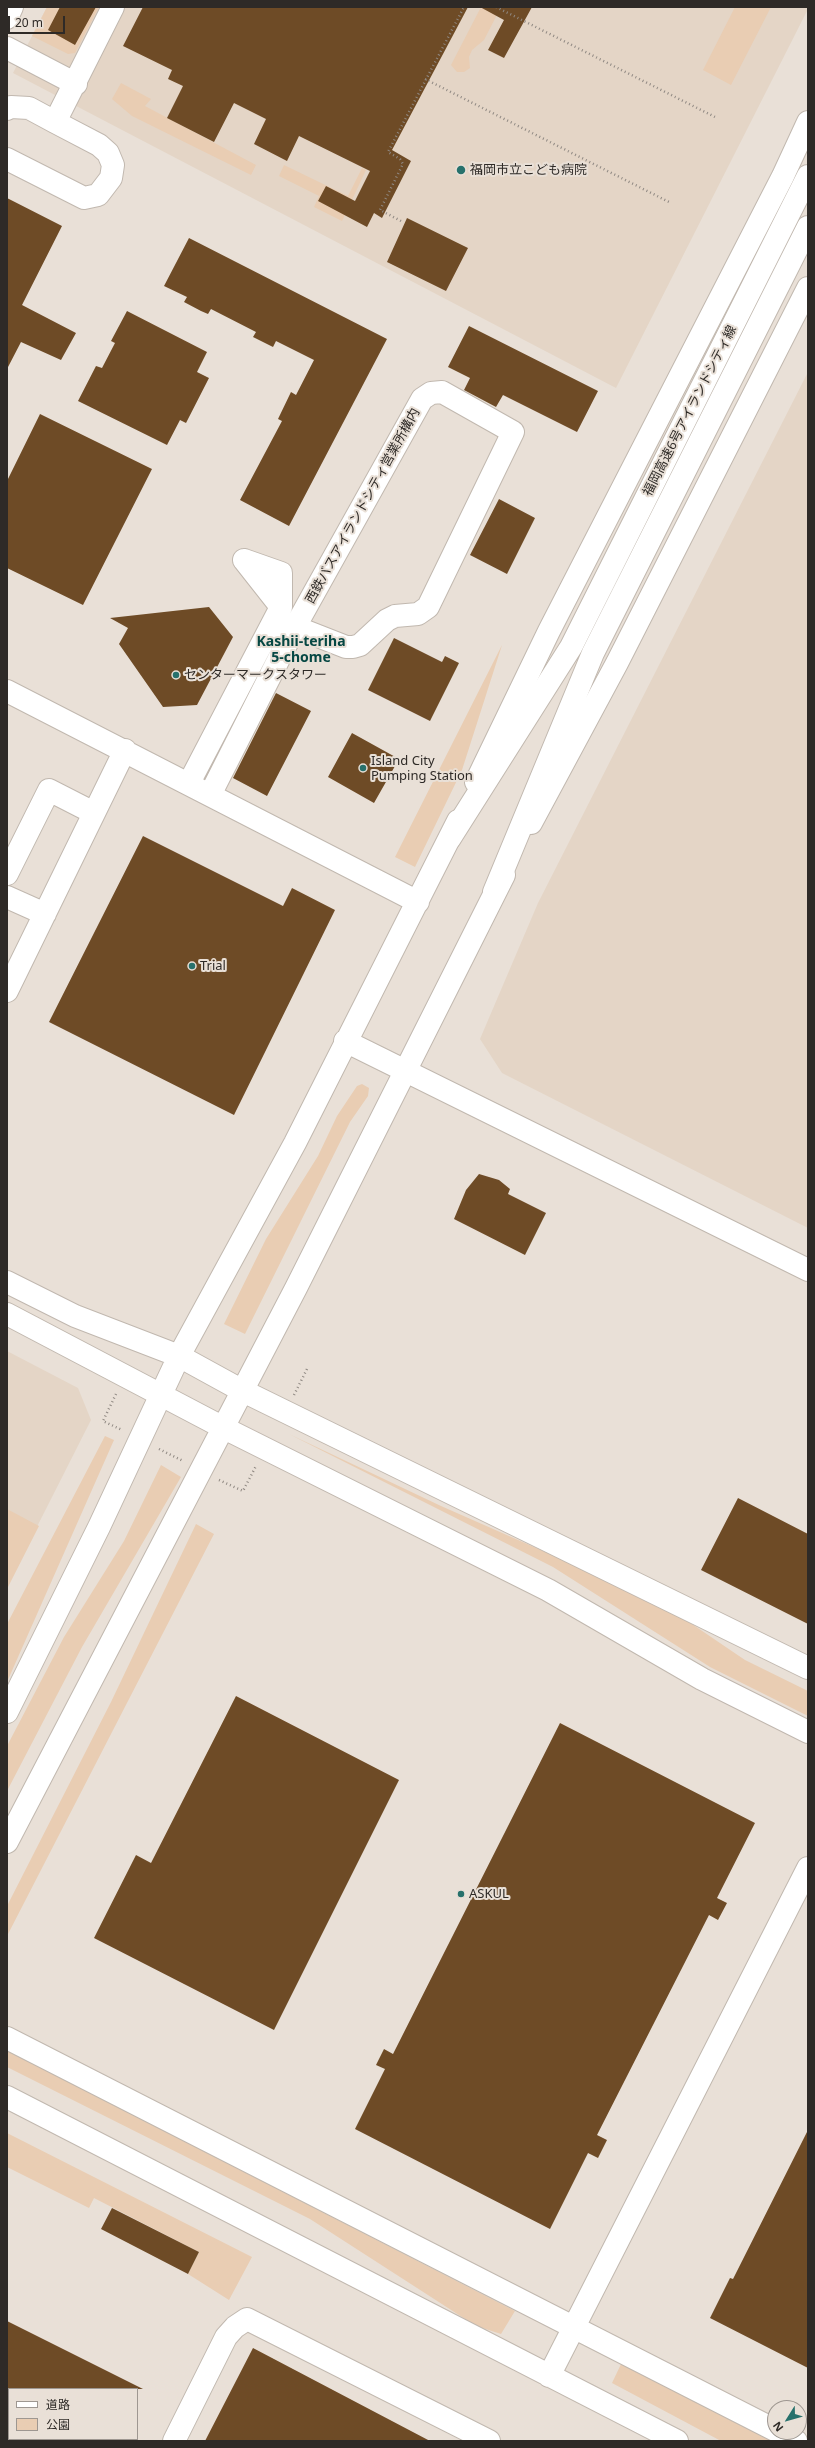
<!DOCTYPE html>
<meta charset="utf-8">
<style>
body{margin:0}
#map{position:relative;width:815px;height:2448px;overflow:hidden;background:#e9e0d7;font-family:"Noto Sans","Noto Sans JP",sans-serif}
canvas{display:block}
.frame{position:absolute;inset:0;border:8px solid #2e2a27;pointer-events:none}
.legend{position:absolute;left:8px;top:2388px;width:130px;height:52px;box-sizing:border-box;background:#e9e0d7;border:1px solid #9e9791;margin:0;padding:5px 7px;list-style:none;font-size:12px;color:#2e2a27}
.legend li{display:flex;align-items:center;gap:8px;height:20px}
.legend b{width:20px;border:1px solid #9e9791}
.north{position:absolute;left:767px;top:2400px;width:40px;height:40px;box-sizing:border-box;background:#e9e0d7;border:1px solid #9e9791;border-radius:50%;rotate:233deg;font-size:11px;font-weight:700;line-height:16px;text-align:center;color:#2e2a27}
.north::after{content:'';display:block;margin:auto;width:14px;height:18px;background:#27716c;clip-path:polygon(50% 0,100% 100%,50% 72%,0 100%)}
.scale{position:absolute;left:8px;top:16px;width:57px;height:18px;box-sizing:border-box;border:2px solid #2e2a27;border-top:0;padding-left:5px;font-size:12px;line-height:14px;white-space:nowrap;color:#2e2a27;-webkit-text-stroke:3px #e9e0d7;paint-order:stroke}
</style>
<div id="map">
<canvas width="815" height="2448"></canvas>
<div class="frame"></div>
<ul class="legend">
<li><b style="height:5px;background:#fff"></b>道路</li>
<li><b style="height:11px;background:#e9cdb3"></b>公園</li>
</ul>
<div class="north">N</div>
<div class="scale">20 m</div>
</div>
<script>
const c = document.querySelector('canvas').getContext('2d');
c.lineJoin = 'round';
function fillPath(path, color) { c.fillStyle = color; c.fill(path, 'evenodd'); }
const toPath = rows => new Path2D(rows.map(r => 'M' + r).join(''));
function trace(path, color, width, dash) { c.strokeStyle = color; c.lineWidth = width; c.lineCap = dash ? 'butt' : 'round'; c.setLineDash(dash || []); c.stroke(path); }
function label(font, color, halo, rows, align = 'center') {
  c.font = font + ' "Noto Sans","Noto Sans JP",sans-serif'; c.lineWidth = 4; c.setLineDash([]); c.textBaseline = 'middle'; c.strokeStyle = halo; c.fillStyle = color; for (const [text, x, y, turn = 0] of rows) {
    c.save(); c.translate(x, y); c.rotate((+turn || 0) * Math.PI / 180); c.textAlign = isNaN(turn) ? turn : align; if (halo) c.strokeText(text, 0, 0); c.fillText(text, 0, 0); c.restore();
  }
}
fillPath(toPath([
 [47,7,808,7,808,9,616,388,13,73],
 [808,372,808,1228,502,1073,480,1039,538,903],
 [7,1351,78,1388,91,1420,7,1586]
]), '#e4d5c6');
fillPath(toPath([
 [47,7,99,7,75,53,68,54,32,36],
 [481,7,501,7,484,40,472,50,469,57,470,68,464,72,457,72,451,65],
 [735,7,771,7,731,85,703,70],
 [121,83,151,99,145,106,256,165,251,175,132,116,112,99],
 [284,165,348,196,362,168,366,170,342,221,314,207,319,196,279,176],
 [502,645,462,770,415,867,395,857],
 [362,1084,369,1088,368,1096,350,1122,245,1334,224,1324,266,1239,318,1156,337,1116,357,1086],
 [289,1434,441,1506,559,1558,686,1620,745,1660,808,1691,808,1716,710,1667,553,1567],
 [105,1436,114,1440,7,1682,7,1624],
 [161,1465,181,1477,82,1647,7,1791,7,1746,64,1637,124,1541],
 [7,1509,39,1526,7,1589],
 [196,1524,214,1534,7,1936,7,1906,111,1702],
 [7,2050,515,2311,501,2334,476,2326,310,2219,7,2067],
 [7,2133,252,2257,229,2300,188,2274,199,2252,94,2198,89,2208,7,2167],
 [622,2362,776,2441,721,2441,612,2383]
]), '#e9cdb3');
fillPath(toPath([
 [60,7,96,7,75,45,48,30],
 [143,7,468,7,392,150,411,161,382,218,374,213,367,227,318,201,326,186,355,201,370,171,299,136,287,161,254,144,266,119,234,103,214,142,167,118,183,86,168,79,172,70,123,46],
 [480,7,532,7,504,58,488,50,504,20],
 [7,198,62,226,22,305,76,333,61,360,21,342,7,369],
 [407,218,468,248,446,291,387,262],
 [189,238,387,339,289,526,240,500,282,421,278,419,291,392,296,395,314,360,276,341,273,347,253,337,256,332,211,309,208,314,201,311,184,302,187,297,164,286],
 [127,311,207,352,197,372,209,378,186,423,180,420,167,445,78,401,96,366,102,368,115,343,111,341],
 [469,326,598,391,577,432,503,395,496,407,464,390,470,378,448,367],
 [40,414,152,469,83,605,7,568,7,481],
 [499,499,535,518,507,574,470,555],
 [209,607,233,637,197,705,163,707,119,644,128,628,110,618],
 [394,638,442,662,445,656,459,663,430,721,368,690],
 [276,693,311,711,267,796,233,778],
 [352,733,399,759,374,803,328,777],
 [143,836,283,906,292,888,335,910,234,1115,49,1022],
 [479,1174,499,1180,510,1189,508,1194,546,1213,525,1255,454,1219,466,1190],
 [738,1498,808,1534,808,1624,701,1570],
 [236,1696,399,1780,274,2030,94,1938,136,1855,151,1863],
 [560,1723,755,1823,717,1898,727,1903,718,1920,709,1915,597,2135,607,2140,598,2158,588,2153,550,2229,355,2129,385,2069,376,2065,384,2049,393,2054],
 [808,2130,808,2368,710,2318,730,2278,733,2279],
 [112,2208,199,2252,188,2274,101,2229],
 [7,2321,143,2389,7,2389],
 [253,2348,430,2441,205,2441]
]), '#6e4b26');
const minor = toPath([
 [7,18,12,7],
 [7,48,76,84],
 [7,109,11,107,29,108,55,122,99,145,108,153,113,165,111,178,98,195,84,198,7,159],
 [55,122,113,7],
 [244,560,281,607],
 [7,691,418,902],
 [476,782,549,631,783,176,808,122],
 [189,783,281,607,281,573,244,560],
 [210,795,295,627,422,399,431,393,442,392,513,432,428,607,418,614,395,616,387,620,360,645,353,647,346,647,295,627],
 [531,823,617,663,808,288],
 [7,874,49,790,94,813],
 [7,897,45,914],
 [7,991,125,750],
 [345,1041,808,1270],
 [7,1282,75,1316,179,1356,241,1390,808,1668],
 [7,1314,222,1427,548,1590,702,1679,808,1732],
 [7,1712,99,1527,179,1356,295,1143,458,821],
 [7,1842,296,1288,504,875],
 [7,2038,775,2430],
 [7,2097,677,2441],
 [549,2376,808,1868],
 [778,2432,796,2441],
 [174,2441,226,2337,235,2327,247,2319,489,2441]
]);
const highway = toPath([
 [450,838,571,647,808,176],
 [494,892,593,653,808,227]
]);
trace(minor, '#c1b8af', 24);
trace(highway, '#c1b8af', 24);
trace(toPath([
 [496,7,715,117],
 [425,79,671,203],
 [401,221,380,210,403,164,400,159,388,152,464,7],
 [116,1394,103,1421,122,1430],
 [294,1395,307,1369],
 [159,1449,183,1461],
 [219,1480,243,1491,256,1466]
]), '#908983', 2.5, [1, 3]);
trace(minor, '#fff', 22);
trace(highway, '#fff', 22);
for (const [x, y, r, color] of [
 [461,170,5,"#27716c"],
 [176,675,4,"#27716c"],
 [363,768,4,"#27716c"],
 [192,966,4,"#27716c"],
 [461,1894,4,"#27716c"]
]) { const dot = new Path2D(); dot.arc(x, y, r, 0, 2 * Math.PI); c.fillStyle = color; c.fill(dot); trace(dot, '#e9e0d7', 1.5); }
label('13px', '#2e2a27', '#e9e0d7', [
 ["福岡市立こども病院",470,170],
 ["センターマークスタワー",184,675],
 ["Island City",371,761],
 ["Pumping Station",371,776],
 ["Trial",200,966],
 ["ASKUL",469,1894]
], 'left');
label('13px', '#2e2a27', '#e9e0d7', [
 ["福岡高速6号アイランドシティ線",690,411,-63],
 ["西鉄バスアイランドシティ営業所構内",363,506,-61]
]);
label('bold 14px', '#064743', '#e9e0d7', [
 ["Kashii-teriha",301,642],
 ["5-chome",301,658]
]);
</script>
